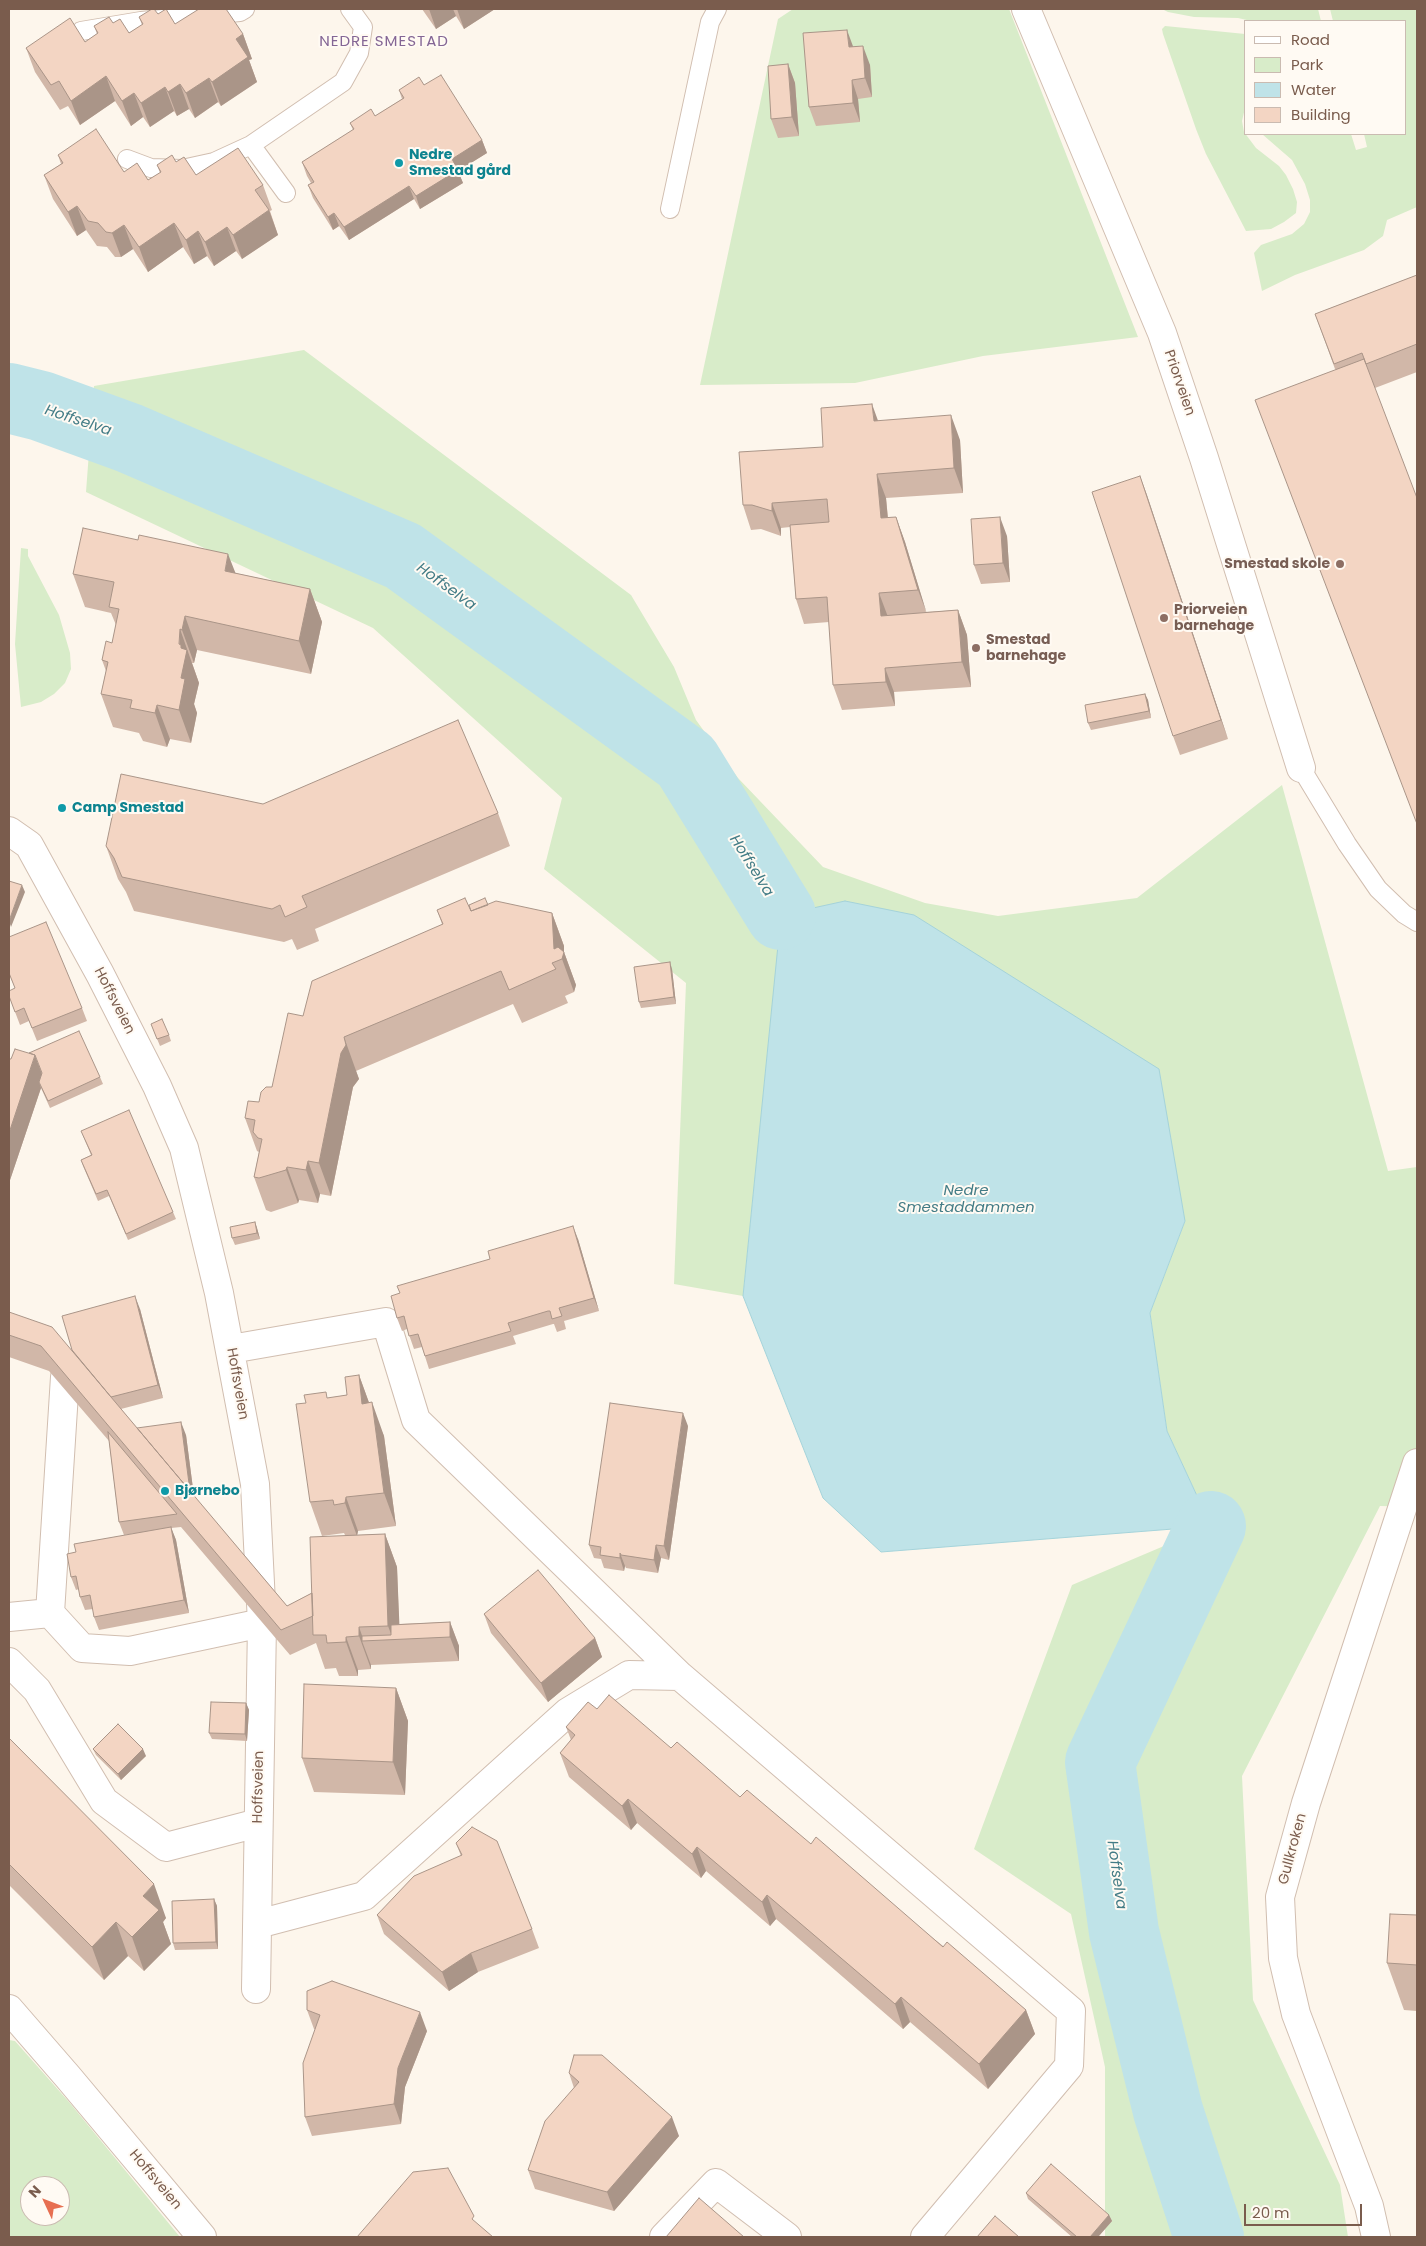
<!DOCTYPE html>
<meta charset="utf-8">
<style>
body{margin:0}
#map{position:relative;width:1426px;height:2246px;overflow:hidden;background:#fdf6ec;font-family:Poppins,sans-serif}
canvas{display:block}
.frame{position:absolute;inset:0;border:10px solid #7a5c4d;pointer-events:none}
.legend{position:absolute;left:1244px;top:20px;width:162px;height:115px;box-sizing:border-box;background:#fffaf3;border:1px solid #cabbb1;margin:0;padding:6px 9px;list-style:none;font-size:15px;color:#7a5c4d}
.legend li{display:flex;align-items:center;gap:10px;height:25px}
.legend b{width:25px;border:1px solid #cabbb1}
.north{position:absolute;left:20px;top:2176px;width:50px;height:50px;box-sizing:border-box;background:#fffaf3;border:1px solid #cabbb1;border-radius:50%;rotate:313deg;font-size:14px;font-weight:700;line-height:20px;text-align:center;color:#7a5c4d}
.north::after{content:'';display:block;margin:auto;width:18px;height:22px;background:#e76f51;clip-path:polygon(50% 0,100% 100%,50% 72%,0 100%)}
.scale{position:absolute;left:1244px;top:2204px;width:118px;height:22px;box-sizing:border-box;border:2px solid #7a5c4d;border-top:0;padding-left:6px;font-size:15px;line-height:18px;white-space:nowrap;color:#7a5c4d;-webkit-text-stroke:4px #fffaf3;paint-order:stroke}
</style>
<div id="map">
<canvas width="1426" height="2246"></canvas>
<div class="frame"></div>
<ul class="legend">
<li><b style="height:6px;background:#fff"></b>Road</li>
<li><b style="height:14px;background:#d8ecc9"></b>Park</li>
<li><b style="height:14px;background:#bfe3e8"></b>Water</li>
<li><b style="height:14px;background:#f3d5c3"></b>Building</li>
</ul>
<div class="north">N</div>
<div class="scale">20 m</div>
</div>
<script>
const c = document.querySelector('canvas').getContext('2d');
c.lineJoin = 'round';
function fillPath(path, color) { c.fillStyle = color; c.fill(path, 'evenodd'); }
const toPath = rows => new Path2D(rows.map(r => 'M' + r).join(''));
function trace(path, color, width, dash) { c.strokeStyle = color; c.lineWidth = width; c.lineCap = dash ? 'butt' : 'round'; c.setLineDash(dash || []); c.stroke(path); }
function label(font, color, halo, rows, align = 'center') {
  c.font = font + ' Poppins,sans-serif'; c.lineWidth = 4; c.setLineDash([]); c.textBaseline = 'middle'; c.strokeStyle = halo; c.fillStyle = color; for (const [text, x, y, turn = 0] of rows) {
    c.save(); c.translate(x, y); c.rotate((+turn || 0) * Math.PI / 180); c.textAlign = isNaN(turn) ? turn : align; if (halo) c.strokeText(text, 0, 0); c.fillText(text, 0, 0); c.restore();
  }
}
fillPath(toPath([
 [793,9,1009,9,1138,337,983,356,855,383,700,385,778,19],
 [1162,9,1318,9,1321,21,1251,21,1238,18,1194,17,1168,12],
 [1330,9,1417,9,1417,207,1387,220,1383,236,1364,250,1295,275,1262,291,1254,253,1261,245,1292,234,1304,224,1310,212,1310,200,1305,184,1292,160,1262,134,1351,134,1356,150,1367,147,1364,134,1405,134,1405,21,1333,21],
 [1165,26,1245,34,1245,108,1242,121,1244,132,1256,148,1279,166,1286,175,1293,189,1297,202,1296,213,1284,222,1271,229,1246,231,1206,154,1196,129,1163,34,1162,29],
 [304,350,631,595,674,667,696,720,738,778,823,867,925,903,998,916,1137,898,1282,785,1388,1171,1417,1167,1417,1507,1380,1506,1242,1776,1253,2000,1340,2185,1348,2237,1105,2237,1105,2067,1071,1914,974,1849,1072,1585,1211,1526,1167,1431,1150,1313,1185,1221,782,915,743,1296,674,1284,686,983,544,869,562,798,373,628,86,492,94,386],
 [21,548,28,549,28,556,59,615,70,653,71,669,65,683,54,694,41,702,21,707,15,644],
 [9,2040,15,2041,69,2102,180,2237,9,2237],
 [30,2186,60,2186,60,2216,30,2216]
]), '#d8ecc9');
const water = toPath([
 [845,901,914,915,1159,1069,1185,1221,1150,1313,1167,1431,1211,1526,881,1552,823,1498,743,1296,781,915,845,901]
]);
fillPath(water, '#bfe3e8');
trace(water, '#a5d3da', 1);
trace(toPath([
 [9,398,41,406,129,438,403,556,686,761,781,915],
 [1209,2237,1168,2111,1124,1932,1100,1762,1211,1526]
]), '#bfe3e8', 70);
const service = toPath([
 [81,31,141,21,240,12,245,9],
 [251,145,286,193],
 [127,159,151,168,182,169,214,162,251,145,343,82,359,53,363,27,350,9],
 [670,209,710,22,717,9],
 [1301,768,1347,844,1378,889,1404,914,1417,922]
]);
const minor = toPath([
 [1026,9,1162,333,1204,458,1301,768],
 [9,831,29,845,100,974,157,1086,184,1148,219,1293,255,1484,262,1623,256,1989],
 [231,1349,386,1322,416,1420,680,1676],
 [65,1377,50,1613,82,1648,130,1651,262,1623],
 [9,1617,50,1613],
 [9,1662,37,1690,104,1801,166,1847,258,1823],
 [258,1924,364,1896,568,1712,629,1675,680,1676,1071,2011,1069,2066,925,2237],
 [664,2237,716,2183,787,2237],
 [1376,2237,1369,2206,1296,2014,1283,1958,1280,1897,1306,1803,1417,1463]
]);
const tertiary = toPath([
 [9,2009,68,2077,202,2237]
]);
trace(service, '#d1beb0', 20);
trace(minor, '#d1beb0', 30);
trace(tertiary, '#d1beb0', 30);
trace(service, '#fff', 18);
trace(minor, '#fff', 28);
trace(tertiary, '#fff', 28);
fillPath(toPath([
 [422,9,495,9,464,29,456,16,436,29],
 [158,14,175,24,243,34,252,59,249,60,257,82,221,106,218,102,195,118,189,109,177,116,174,111,150,127,143,117,131,126,115,101,80,125,68,106,60,110,35,72,26,48,85,42,97,34,94,26,113,23,129,33,142,25,139,17],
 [853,47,870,65,872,97,858,99,860,122,816,126,809,107],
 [788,64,795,83,799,136,778,138,771,119],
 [424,85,482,140,487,153,458,171,463,183,420,209,414,199,349,240,339,226,333,230,313,198,308,185,311,183,307,176,302,162,353,130,350,123,375,116,402,99,399,90],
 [58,155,124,172,148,180,160,173,157,165,176,162,196,175,263,185,272,210,270,211,278,235,242,259,236,251,214,266,207,256,194,264,183,247,148,272,133,249,121,257,115,257,107,247,97,246,86,230,77,236,53,199,44,175,61,164],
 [1417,275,1417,372,1375,388,1335,369,1315,314],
 [879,421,960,440,963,493,886,498,888,518,896,517,905,542,926,612,958,610,967,635,971,687,894,692,895,706,842,710,833,685,829,622,804,624,796,599,790,527,781,528,781,536,761,529,751,530,743,505,823,447],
 [1140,476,1228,739,1180,755,1173,736],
 [1007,536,1010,582,981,584,974,565],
 [235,573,310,589,322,622,311,674,197,650,194,663,192,663,199,683,194,704,197,713,191,743,170,739,167,747,143,741,139,733,113,727,101,694,106,671,102,660,112,643,116,625,111,613,85,607,73,574],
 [1145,694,1148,700,1151,718,1091,730,1088,723],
 [263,804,498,813,510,846,315,929,319,941,297,950,292,939,284,942,134,911,126,892,118,879,106,846],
 [469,905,488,905,552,913,564,946,564,952,576,985,574,992,565,996,568,1003,522,1023,513,1004,356,1071,359,1079,353,1087,331,1196,320,1194,318,1203,299,1200,298,1203,271,1212,266,1210,254,1177,259,1152,257,1151,245,1118,272,1087,303,1016,442,924,437,910],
 [9,937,82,1008,87,1021,37,1041,29,1021,20,1025,9,996,15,988,9,974],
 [672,969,676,1004,641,1008,639,1002],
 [151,1024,169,1035,171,1041,160,1046],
 [9,1059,100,1077,103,1084,50,1108,41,1088,9,1183],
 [81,1131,173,1212,176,1219,128,1240,109,1196,98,1201,83,1166,81,1160,91,1155],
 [255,1222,257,1228,260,1239,235,1245,232,1238],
 [578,1239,599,1311,564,1321,566,1329,557,1332,554,1324,553,1324,513,1336,516,1344,429,1369,422,1347,414,1349,407,1329,402,1331,397,1318],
 [140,1309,163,1398,121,1409,137,1428,186,1435,194,1496,287,1606,312,1593,345,1535,344,1533,322,1536,310,1502,306,1403,328,1398,347,1395,359,1375,369,1403,384,1436,396,1526,358,1531,357,1535,385,1534,397,1567,399,1624,450,1622,459,1646,459,1661,371,1665,371,1669,358,1670,358,1676,339,1676,336,1668,325,1669,316,1643,290,1655,181,1527,171,1528,176,1540,189,1613,99,1630,94,1617,93,1609,85,1610,80,1597,79,1589,76,1590,71,1577,76,1552,137,1533,124,1535,119,1522,109,1441,49,1371,9,1357,9,1312,72,1350],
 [688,1426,669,1560,661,1558,658,1573,626,1568,625,1566,624,1571,604,1568,601,1559,594,1558,589,1545],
 [484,1614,595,1638,602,1657,548,1702,491,1633],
 [396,1688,408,1721,405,1795,314,1792,302,1758],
 [246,1703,249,1710,247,1741,212,1739,209,1733],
 [597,1709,671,1748,740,1797,811,1844,1026,2010,1035,2034,988,2089,910,2022,903,2029,776,1919,770,1926,706,1871,701,1878,637,1823,631,1830,569,1777,560,1753,571,1740,566,1727],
 [9,1738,166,1918,163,1922,171,1944,144,1971,128,1956,104,1980,9,1885],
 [93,1749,146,1756,121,1780,96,1755],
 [456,1843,532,1929,539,1948,478,1972,449,1991,384,1934,377,1915,461,1856],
 [214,1899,217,1906,218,1949,175,1950,173,1943],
 [1417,1915,1417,2011,1404,2010,1387,1963],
 [307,2010,427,2031,405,2087,401,2124,312,2136,305,2117,315,2029,314,2029],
 [569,2073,679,2136,614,2211,535,2189,528,2170,574,2088],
 [1026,2193,1109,2215,1112,2221,1098,2237,1072,2237,1028,2199]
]), '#d1b7a8');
fillPath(toPath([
 [429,9,453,9,456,16,436,29],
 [457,9,495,9,464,29],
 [847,30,854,49,849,47],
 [243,34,252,59,249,60,257,82,221,106,212,82,236,39],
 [863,46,870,65,872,97,865,78],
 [788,64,795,83,799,136,792,117],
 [106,76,115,101,80,125,71,101],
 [209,78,218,102,195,118,186,93],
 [852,80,858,99,860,122,853,103],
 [180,84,189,109,177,116,168,92],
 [165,87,174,111,150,127,141,103],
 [134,93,143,117,131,126,122,101],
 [482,140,487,153,458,171,463,183,420,209,416,196,452,159],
 [409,186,414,199,349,240,344,227],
 [77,206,86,230,77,236,68,212],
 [269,210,278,235,242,259,233,235],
 [334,213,339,226,333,230,328,217],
 [174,223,183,247,148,272,139,247],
 [124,225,133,249,121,257,112,233],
 [227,227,236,251,214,266,205,242],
 [198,231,207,256,194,264,186,240],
 [872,404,881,429,874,421],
 [951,415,960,440,963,493,954,468],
 [877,474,886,498,890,543,881,518],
 [1140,476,1147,495,1228,739,1221,720],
 [772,503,781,528,781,536,772,511],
 [896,517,905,542,927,614,918,590],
 [1000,517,1007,536,1010,582,1003,563],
 [228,554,241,587,225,571],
 [310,589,322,622,311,674,299,641],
 [879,593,888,617,881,616],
 [958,610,967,635,971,687,962,662],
 [185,616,197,650,194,663,182,630],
 [180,629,199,683,194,704,197,713,191,743,179,710],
 [885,668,894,692,895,706,886,682],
 [1145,694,1148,700,1151,718,1149,711],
 [157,705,170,739,167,747,155,713],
 [22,885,25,892,11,927,9,921],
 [552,913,564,946,564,952,576,985,574,992,562,959,554,949],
 [670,962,672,969,676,1004,674,997],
 [344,1037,359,1079,353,1087,331,1196,319,1163],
 [35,1055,44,1080,39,1082,41,1088,9,1183,9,1133],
 [308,1161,320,1194,318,1203,306,1170],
 [287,1167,299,1200,298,1203,286,1170],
 [255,1222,257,1228,260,1239,257,1233],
 [573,1226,578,1239,599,1311,594,1298],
 [135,1296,140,1309,163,1398,158,1385],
 [359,1375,371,1408,362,1404],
 [372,1402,384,1436,396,1526,384,1493],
 [683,1413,688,1426,669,1560,664,1546],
 [181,1422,186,1435,196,1512,191,1499],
 [346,1497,358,1531,357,1536,345,1503],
 [171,1527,176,1540,189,1613,184,1600],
 [385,1534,397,1567,400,1639,393,1639,388,1626],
 [656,1545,661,1558,658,1573,654,1560],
 [620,1553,625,1566,624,1571,620,1558],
 [450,1622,459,1646,459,1661,450,1637],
 [359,1627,364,1641,362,1641,371,1665,371,1669,359,1636],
 [346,1637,358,1670,358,1676,346,1642],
 [595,1638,602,1657,548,1702,541,1683],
 [396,1688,408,1721,405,1795,393,1762],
 [246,1703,249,1710,247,1741,245,1734],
 [143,1749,146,1756,121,1780,118,1774],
 [628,1799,637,1823,631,1830,622,1806],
 [697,1847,706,1871,701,1878,692,1854],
 [154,1884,166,1918,163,1922,171,1944,144,1971,132,1937,143,1896],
 [767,1895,776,1919,770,1926,762,1902],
 [214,1899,217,1906,218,1949,216,1942],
 [116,1922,128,1956,104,1980,92,1947],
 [471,1953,478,1972,449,1991,442,1972],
 [901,1997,910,2022,903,2029,895,2004],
 [1026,2010,1035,2034,988,2089,979,2064],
 [420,2012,427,2031,405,2087,401,2124,394,2104,398,2068],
 [672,2117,679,2136,614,2211,607,2192],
 [1109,2215,1112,2221,1098,2237,1090,2237]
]), '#aa9588');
const building = toPath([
 [152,9,154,9,158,14,166,9,175,24,199,9,226,9,243,34,236,39,248,57,212,82,209,78,186,93,180,84,168,92,165,87,141,103,134,93,122,101,106,76,71,101,59,81,51,85,26,48,70,18,85,42,98,33,94,26,109,17,113,23,120,19,129,33,143,24,139,17,152,9],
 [847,30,849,47,863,46,865,78,852,80,853,103,809,107,803,33,847,30],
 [788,64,792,117,771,119,768,66,788,64],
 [441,75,482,140,452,159,458,170,416,196,409,186,344,227,334,213,328,217,308,185,314,182,302,162,354,129,350,123,371,109,375,116,404,98,399,90,419,77,424,85,441,75],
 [96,129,124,172,137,163,148,180,161,172,157,165,172,155,176,162,184,157,196,175,238,148,263,185,255,190,269,210,233,235,227,227,205,242,198,231,186,240,174,223,139,247,124,225,112,233,106,232,98,223,88,221,77,206,68,212,44,175,63,163,58,155,96,129],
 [1417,275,1417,344,1366,364,1362,353,1334,364,1315,314,1417,275],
 [1364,359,1417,498,1417,824,1255,400,1364,359],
 [872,404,874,421,951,415,954,468,877,474,881,518,896,517,918,590,879,593,881,616,958,610,962,662,885,668,886,682,833,685,827,597,796,599,790,525,829,522,827,499,772,503,772,511,752,505,743,505,739,452,823,447,821,408,872,404],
 [1140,476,1221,720,1173,736,1092,492,1140,476],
 [1000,517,1003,563,974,565,971,519,1000,517],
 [83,528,138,540,139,535,228,554,225,571,310,589,299,641,185,616,182,630,180,629,179,644,181,645,181,648,187,650,181,678,185,679,179,710,157,705,155,713,130,708,132,700,101,694,108,662,102,660,106,641,112,643,119,609,109,607,114,582,73,574,83,528],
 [1145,694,1149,711,1088,723,1085,705,1145,694],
 [458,720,498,813,302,896,307,907,285,917,280,905,272,909,122,877,114,858,106,846,121,774,263,804,458,720],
 [9,881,22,885,9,921,9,881],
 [465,898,471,911,496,901,552,913,554,949,558,947,564,952,562,959,552,963,556,969,509,990,501,971,344,1037,346,1045,341,1053,319,1163,308,1161,306,1170,287,1167,286,1170,259,1178,254,1177,262,1139,258,1138,253,1132,255,1120,245,1118,248,1101,259,1102,261,1092,266,1087,272,1087,288,1013,303,1016,312,981,443,924,437,910,465,898],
 [485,898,488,905,471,911,469,905,485,898],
 [46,922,82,1008,32,1028,24,1008,15,1012,9,996,9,991,15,988,9,973,9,937,46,922],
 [670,962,674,997,639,1002,634,967,670,962],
 [162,1019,169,1035,157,1039,151,1024,162,1019],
 [79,1031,100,1077,48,1101,39,1082,42,1073,35,1055,29,1053,79,1031],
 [15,1049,35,1055,9,1133,9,1059,11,1059,15,1049],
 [129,1110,173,1212,126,1234,107,1190,96,1194,81,1160,92,1155,81,1131,129,1110],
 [255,1222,257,1233,232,1238,230,1227,255,1222],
 [573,1226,594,1298,559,1308,562,1316,552,1319,550,1311,548,1311,508,1323,511,1331,425,1356,418,1334,409,1336,404,1316,397,1318,391,1296,400,1293,397,1286,490,1259,488,1251,573,1226],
 [135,1296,158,1385,111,1397,72,1350,62,1316,135,1296],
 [9,1312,52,1327,287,1606,312,1593,313,1616,281,1630,41,1346,9,1335,9,1312],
 [359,1375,362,1404,372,1402,384,1493,346,1497,345,1503,334,1505,333,1500,310,1502,296,1404,306,1403,304,1395,326,1392,327,1398,347,1395,345,1377,359,1375],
 [610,1403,683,1413,664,1546,656,1545,654,1560,621,1555,620,1553,620,1558,600,1555,601,1547,589,1545,610,1403],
 [181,1422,190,1491,137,1428,181,1422],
 [108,1432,177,1514,119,1522,108,1432],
 [171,1527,184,1600,94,1617,90,1595,80,1597,76,1576,71,1577,67,1554,76,1552,74,1544,171,1527],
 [385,1534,388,1626,359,1627,359,1636,346,1637,346,1642,327,1643,326,1635,313,1635,310,1537,385,1534],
 [538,1570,595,1638,541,1683,484,1614,538,1570],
 [450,1622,450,1637,362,1641,362,1636,391,1635,391,1625,450,1622],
 [304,1684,396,1688,393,1762,302,1758,304,1684],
 [609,1695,671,1748,677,1742,740,1797,747,1790,811,1844,816,1837,943,1947,947,1942,1026,2010,979,2064,901,1997,895,2004,767,1895,762,1902,697,1847,692,1854,628,1799,622,1806,560,1753,575,1735,566,1727,588,1702,597,1709,609,1695],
 [211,1702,246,1703,245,1734,209,1733,211,1702],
 [118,1724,143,1749,118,1774,93,1749,118,1724],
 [9,1738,154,1884,143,1896,159,1910,132,1937,116,1922,92,1947,9,1864,9,1738],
 [472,1827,497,1841,532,1929,471,1953,442,1972,377,1915,414,1876,462,1855,456,1843,472,1827],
 [214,1899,216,1942,173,1943,172,1901,214,1899],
 [1390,1914,1417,1915,1417,1965,1387,1963,1390,1914],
 [332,1981,420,2012,398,2068,394,2104,305,2117,303,2063,320,2015,307,2010,307,1991,332,1981],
 [574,2055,602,2055,672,2117,607,2192,528,2170,545,2121,579,2082,569,2073,574,2055],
 [1051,2164,1109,2215,1090,2237,1077,2237,1026,2193,1051,2164],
 [448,2168,474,2216,472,2219,493,2237,357,2237,413,2172,448,2168],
 [699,2198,744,2237,666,2237,699,2198],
 [995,2216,1019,2237,977,2237,995,2216]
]);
fillPath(building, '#f3d5c3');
trace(building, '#aa9588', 1);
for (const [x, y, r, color] of [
 [399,163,5,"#0f9aa8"],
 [1340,564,5,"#8d6e63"],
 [1164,618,5,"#8d6e63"],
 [976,648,5,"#8d6e63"],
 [62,808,5,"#0f9aa8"],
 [165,1491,5,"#0f9aa8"]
]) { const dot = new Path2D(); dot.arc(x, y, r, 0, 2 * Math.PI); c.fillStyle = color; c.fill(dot); trace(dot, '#fffaf3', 2); }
label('bold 14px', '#0d838f', '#fffaf3', [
 ["Nedre",409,155],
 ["Smestad gård",409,171],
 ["Camp Smestad",72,808],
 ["Bjørnebo",175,1491]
], 'left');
label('14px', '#7a5c4d', '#fffaf3', [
 ["Priorveien",1179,383,71],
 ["Hoffsveien",114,1001,63],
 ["Hoffsveien",237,1384,80],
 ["Hoffsveien",259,1787,-89],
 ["Gullkroken",1293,1849,-75],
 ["Hoffsveien",155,2180,50]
]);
label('bold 14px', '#785e54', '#fffaf3', [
 ["Smestad skole",1330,564,"right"],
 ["Priorveien",1174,610],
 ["barnehage",1174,626],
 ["Smestad",986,640],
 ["barnehage",986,656]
], 'left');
c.letterSpacing = '1px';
label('15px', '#846695', '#fffaf3', [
 ["NEDRE SMESTAD",384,42]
]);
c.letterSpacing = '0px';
label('italic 15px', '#437c86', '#fffaf3', [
 ["Hoffselva",78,421,18],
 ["Hoffselva",446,587,36],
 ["Hoffselva",751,866,58],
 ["Nedre",966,1191],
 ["Smestaddammen",966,1208],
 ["Hoffselva",1116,1875,82]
]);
</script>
